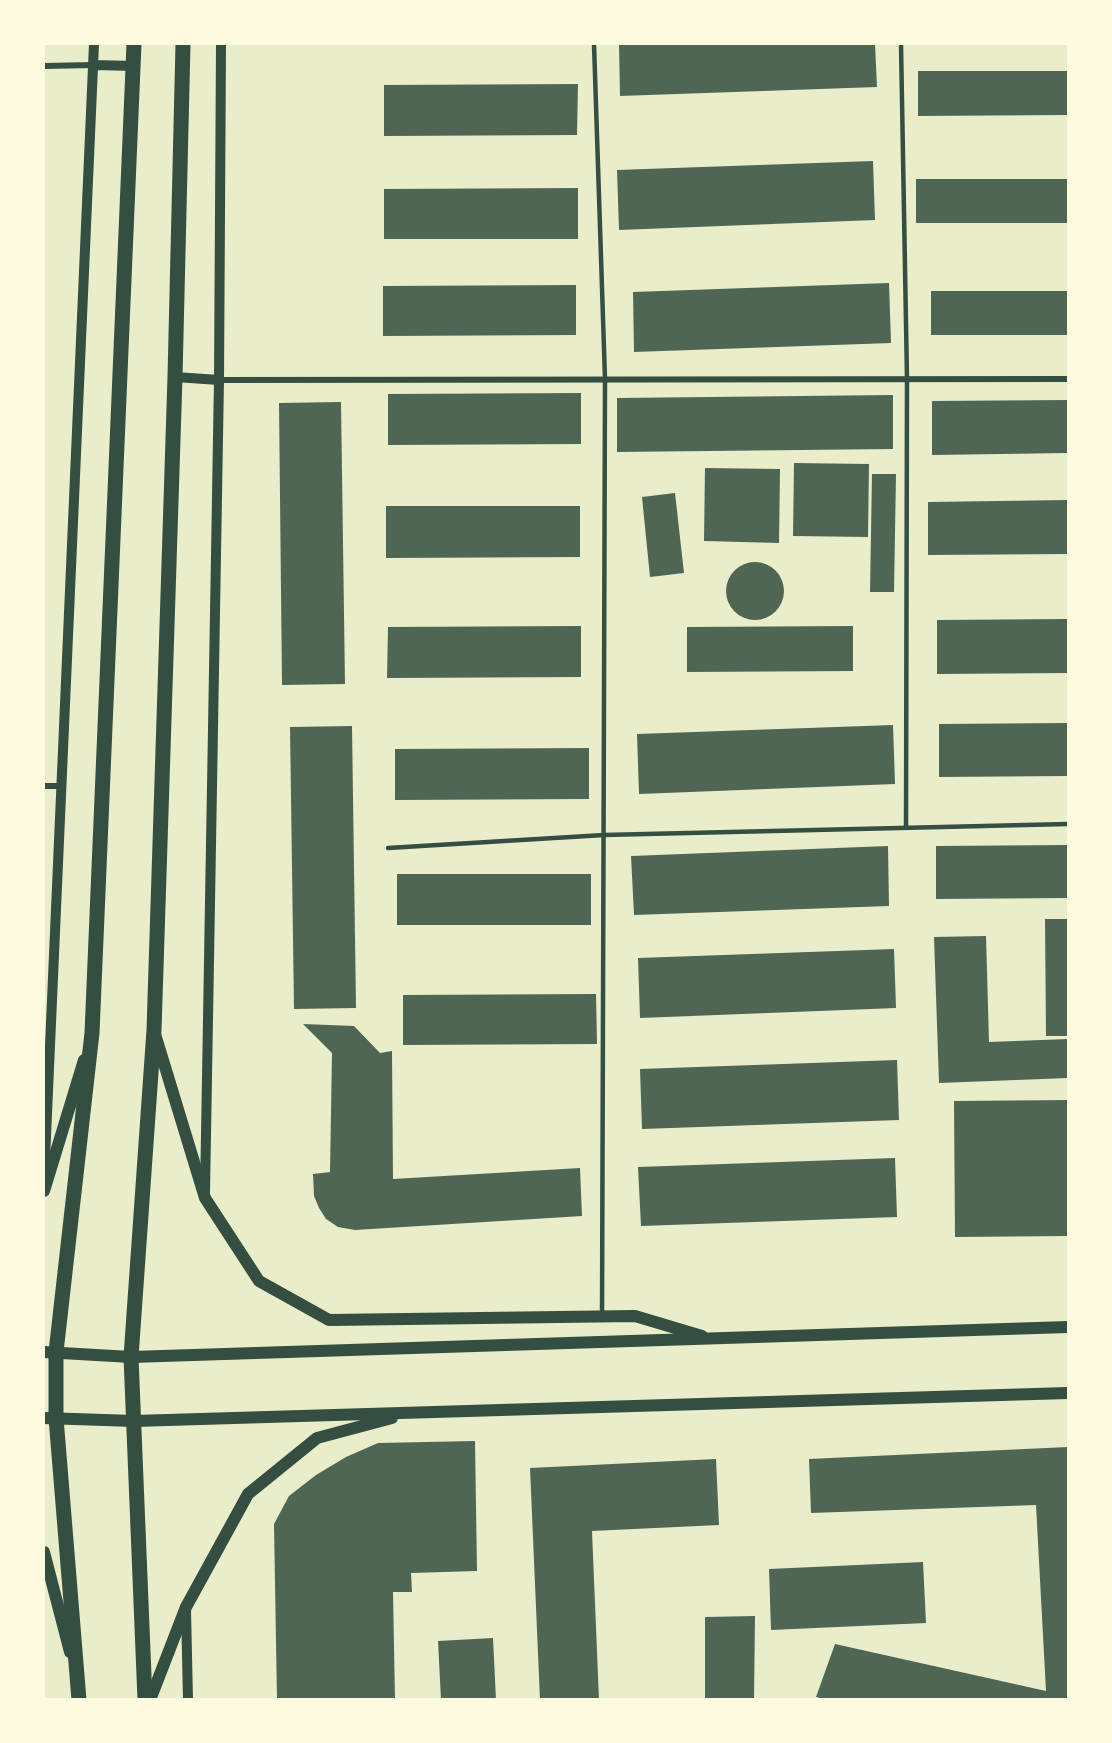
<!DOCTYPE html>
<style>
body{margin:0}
#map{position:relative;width:1112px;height:1743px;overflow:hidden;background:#e9edc9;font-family:"Fira Sans",sans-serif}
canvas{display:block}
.frame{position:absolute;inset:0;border:45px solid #fefae0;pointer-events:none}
</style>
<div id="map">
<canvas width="1112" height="1743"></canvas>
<div class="frame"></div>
</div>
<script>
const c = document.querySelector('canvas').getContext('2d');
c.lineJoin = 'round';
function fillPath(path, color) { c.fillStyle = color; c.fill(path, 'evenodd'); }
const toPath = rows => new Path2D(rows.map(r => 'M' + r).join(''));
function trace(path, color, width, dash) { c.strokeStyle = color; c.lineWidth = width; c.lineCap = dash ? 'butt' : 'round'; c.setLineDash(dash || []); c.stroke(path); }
fillPath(toPath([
 [619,44,875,44,877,87,620,96],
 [918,71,1068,71,1068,115,918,116],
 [578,84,577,135,384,136,384,85],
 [873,161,875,220,619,230,617,170],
 [916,179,1068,179,1068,223,916,223],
 [578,188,578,239,384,239,384,189],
 [889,283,891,343,634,352,633,292],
 [576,285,576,335,383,336,383,286],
 [931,291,1068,291,1068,335,931,335],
 [581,393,581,444,388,445,388,394],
 [893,395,893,449,617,452,617,398],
 [1068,400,1068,453,932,455,932,401],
 [341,402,345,684,282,685,279,403],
 [794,463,869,464,868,537,793,536],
 [705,468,780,469,779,543,704,541],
 [872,474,896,474,894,592,870,592],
 [675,493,684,573,650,577,642,497],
 [1068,500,1068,554,928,555,928,502],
 [386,506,580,506,580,557,386,558],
 '726 591a29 29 0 1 1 58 0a29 29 0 1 1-58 0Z',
 [1068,619,1068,673,937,674,937,620],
 [581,626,581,677,387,678,388,627],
 [853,626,853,671,687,672,687,627],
 [1068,723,1068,776,939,777,939,724],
 [893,725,895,784,639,794,637,734],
 [352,726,356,1008,294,1009,290,727],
 [589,748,589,799,395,800,395,749],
 [1068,845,1068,898,936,899,936,846],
 [888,846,889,906,634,915,631,856],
 [397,874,591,874,591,925,397,925],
 [1045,919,1068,919,1068,1036,1046,1036],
 [986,936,989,1042,1068,1039,1068,1078,939,1083,934,937],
 [894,949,896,1008,640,1018,638,958],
 [596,994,597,1044,403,1045,403,995],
 [303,1024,354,1026,380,1053,392,1051,393,1179,580,1168,582,1216,355,1230,338,1227,326,1219,319,1208,314,1196,313,1174,330,1172,332,1053],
 [897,1060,899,1120,642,1129,640,1069],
 [1068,1100,1068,1236,955,1237,954,1101],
 [895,1158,897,1217,641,1226,638,1167],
 [475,1441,477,1571,411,1573,412,1592,393,1592,395,1700,277,1700,274,1524,289,1496,316,1475,346,1457,378,1443],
 [1068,1447,1068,1700,828,1700,816,1697,835,1644,1046,1691,1036,1505,811,1513,809,1459],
 [716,1459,719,1525,592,1531,599,1700,540,1700,530,1468],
 [923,1562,926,1623,771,1630,769,1569],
 [755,1616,754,1700,705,1700,705,1617],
 [493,1638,496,1700,441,1700,438,1641]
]), '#4f6655');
trace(toPath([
 [594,44,605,379,602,1316],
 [901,44,907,379,906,828],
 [388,848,604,835,1068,824]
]), '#344e41', 4.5);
trace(toPath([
 [44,66,94,65],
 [219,380,1068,379],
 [44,786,62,786]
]), '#344e41', 6);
trace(toPath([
 [94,65,134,66],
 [175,377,219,380],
 [44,1182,94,44],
 [205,1192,219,380,221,44],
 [186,1610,188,1700]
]), '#344e41', 10);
trace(toPath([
 [155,1034,205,1198,259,1281,329,1320,635,1316,702,1336],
 [44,1191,84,1060],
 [44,1352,131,1357,1068,1327],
 [44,1418,134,1421,1068,1393],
 [44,1552,70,1652],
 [150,1700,186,1607,248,1494,317,1438,392,1418]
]), '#344e41', 12);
trace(toPath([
 [79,1700,56,1418,56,1352,92,1033,134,44],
 [145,1700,131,1357,154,1030,175,377,183,44]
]), '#344e41', 15);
</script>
